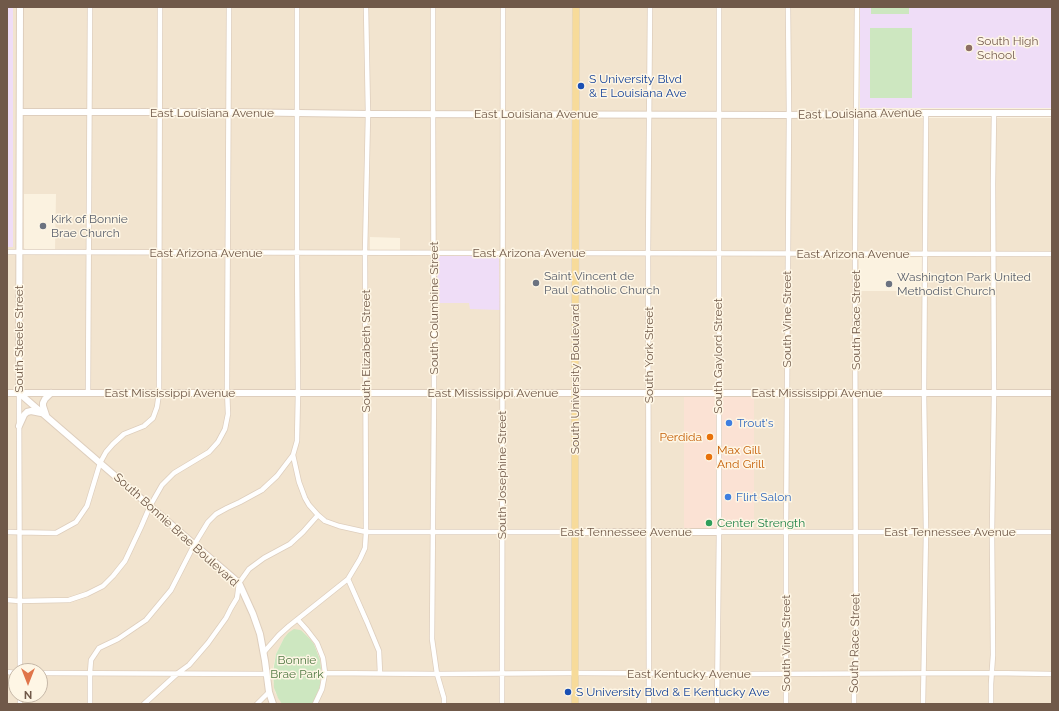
<!DOCTYPE html>
<style>
body{margin:0}
#map{position:relative;width:1059px;height:711px;overflow:hidden;background:#fbf2e0;font-family:Raleway,sans-serif}
canvas{display:block}
.frame{position:absolute;inset:0;border:8px solid #705949;pointer-events:none}
.north{position:absolute;left:8px;top:663px;width:40px;height:40px;box-sizing:border-box;background:#fef6e5;border:1px solid #c5b7a7;border-radius:50%;rotate:180deg;font-size:11px;font-weight:700;line-height:16px;text-align:center;color:#705949}
.north::after{content:'';display:block;margin:auto;width:14px;height:18px;background:#e0754a;clip-path:polygon(50% 0,100% 100%,50% 72%,0 100%)}
</style>
<div id="map">
<canvas width="1059" height="711"></canvas>
<div class="frame"></div>
<div class="north">N</div>
</div>
<script>
const c = document.querySelector('canvas').getContext('2d');
c.lineJoin = 'round';
function fillPath(path, color) { c.fillStyle = color; c.fill(path, 'evenodd'); }
const toPath = rows => new Path2D(rows.map(r => 'M' + r).join(''));
function trace(path, color, width, dash) { c.strokeStyle = color; c.lineWidth = width; c.lineCap = dash ? 'butt' : 'round'; c.setLineDash(dash || []); c.stroke(path); }
function label(font, color, halo, rows, align = 'center') {
  c.font = font + ' Raleway,sans-serif'; c.lineWidth = 3; c.setLineDash([]); c.textBaseline = 'middle'; c.strokeStyle = halo; c.fillStyle = color; for (const [text, x, y, turn = 0] of rows) {
    c.save(); c.translate(x, y); c.rotate((+turn || 0) * Math.PI / 180); c.textAlign = isNaN(turn) ? turn : align; if (halo) c.strokeText(text, 0, 0); c.fillText(text, 0, 0); c.restore();
  }
}
fillPath(toPath([
 [13,7,855,7,854,118,1052,118,1052,704,312,704,316,697,320,686,320,665,318,654,314,644,302,631,288,633,284,638,276,654,273,668,273,679,275,692,282,704,7,704,7,247,13,246],
 [24,194,56,194,55,250,26,250,24,248],
 [370,237,400,238,400,250,370,250],
 [441,256,498,256,499,258,500,309,470,309,470,303],
 [923,257,923,291,859,291,859,258],
 [16,671,40,671,40,695,16,695]
]), '#f2e4cf');
fillPath(toPath([
 [684,395,754,397,754,530,684,531]
]), '#fbe2d4');
fillPath(toPath([
 [7,7,13,7,13,247,7,247],
 [860,7,1052,7,1052,108,860,108],
 [439,256,498,256,499,258,500,310,470,309,469,303,438,303,437,258]
]), '#efddf7');
fillPath(toPath([
 [871,7,909,7,909,14,871,14],
 [870,28,912,28,912,98,870,98],
 [294,629,300,630,302,631,310,639,314,644,320,660,321,669,320,686,316,697,312,704,282,704,278,698,274,688,273,672,276,654,284,638,288,633]
]), '#cde7c0');
const minor = toPath([
 [433,7,433,114,434,393,432,639,437,674,444,698,444,704],
 [7,252,1052,254],
 [19,393,20,671],
 [88,393,90,7],
 [293,455,299,482,305,498,309,505,318,515,325,521,339,526,366,532,575,532],
 [7,532,56,533,76,522,87,506,100,463,106,452,113,444,124,434,144,426,153,418,157,407,159,393,160,7],
 [719,532,1052,532],
 [348,579,367,622,379,651,380,673],
 [7,600,19,601,69,600,87,594,103,586,113,576,125,561,141,527,150,506,162,485,174,473,209,452,218,442,225,429,228,414,227,389,229,7],
 [298,620,307,630,317,643,323,658,325,673,322,689,315,704],
 [264,652,279,635,289,626,348,579,360,559,365,548,366,532,365,253,368,114,366,7],
 [7,672,16,673],
 [40,673,266,674],
 [325,673,437,674,575,673,752,674,992,673,1052,674],
 [20,695,20,704],
 [90,704,90,673,91,660,99,648,118,639,146,620,171,590,194,545,208,522,216,514,227,508,240,502,262,490,277,476,293,455,297,441,298,393,297,253,297,7],
 [144,704,178,673,189,665,208,643,226,618,231,608,237,598,239,583,249,569,264,558,290,544,303,532,318,515],
 [257,704,269,692],
 [502,704,503,7],
 [649,704,648,253,650,7],
 [717,704,719,532,719,7],
 [786,704,786,532,789,115,788,7],
 [854,704,854,683,856,664,855,254,857,7],
 [923,704,926,532,924,393,926,113],
 [991,704,991,684,993,655,992,532,994,393,993,184,994,113]
]);
const tertiary = toPath([
 [20,112,228,112,368,114,789,115,850,114,867,113,1052,113],
 [7,393,1052,393],
 [19,393,239,583,253,614,260,634,265,661,269,692,273,704],
 [19,393,20,7],
 [46,415,43,406,43,403,45,399,51,393],
 [19,426,24,415,27,412,31,411,41,413],
 [575,532,719,532]
]);
const primary = toPath([
 [575,704,575,388,576,7]
]);
trace(minor, '#decebd', 6);
trace(tertiary, '#decebd', 8);
trace(primary, '#dad4d0', 8);
trace(minor, '#fff', 4.5);
trace(tertiary, '#fff', 6);
trace(primary, '#f7db9a', 7);
for (const [x, y, r, color] of [
 [969,48,4,"#8d6e63"],
 [581,86,4,"#1a4fb4"],
 [43,226,4,"#6b7280"],
 [536,283,4,"#6b7280"],
 [889,284,4,"#6b7280"],
 [729,423,4,"#3f7fe0"],
 [710,437,4,"#e8710a"],
 [709,457,4,"#e8710a"],
 [728,497,4,"#3f7fe0"],
 [709,523,4,"#2e9e5b"],
 [568,692,4,"#1a4fb4"]
]) { const dot = new Path2D(); dot.arc(x, y, r, 0, 2 * Math.PI); c.fillStyle = color; c.fill(dot); trace(dot, '#fef6e5', 1.5); }
label('12px', '#785e54', '#fef6e5', [
 ["South High",977,41],
 ["School",977,55]
], 'left');
label('12px', '#164399', '#fef6e5', [
 ["S University Blvd",589,79],
 ["& E Louisiana Ave",589,93],
 ["S University Blvd & E Kentucky Ave",576,692]
], 'left');
label('12px', '#705949', '#fef6e5', [
 ["East Louisiana Avenue",212,113],
 ["East Louisiana Avenue",536,114],
 ["East Louisiana Avenue",860,114,-1],
 ["East Arizona Avenue",206,253],
 ["East Arizona Avenue",529,253],
 ["East Arizona Avenue",853,254],
 ["South Columbine Street",434,308,-90],
 ["South Vine Street",787,319,-90],
 ["South Race Street",856,320,-90],
 ["South Steele Street",19,339,-90],
 ["South Elizabeth Street",366,351,-90],
 ["South York Street",649,355,-90],
 ["South Gaylord Street",718,356,-90],
 ["South University Boulevard",575,379,-90],
 ["East Mississippi Avenue",170,393],
 ["East Mississippi Avenue",493,393],
 ["East Mississippi Avenue",817,393],
 ["South Josephine Street",502,475,-90],
 ["South Bonnie Brae Boulevard",176,530,42],
 ["East Tennessee Avenue",626,532],
 ["East Tennessee Avenue",950,532],
 ["South Vine Street",786,643,-90],
 ["South Race Street",855,643,-89],
 ["East Kentucky Avenue",689,674]
]);
label('12px', '#5b616d', '#fef6e5', [
 ["Kirk of Bonnie",51,219],
 ["Brae Church",51,233],
 ["Saint Vincent de",544,276],
 ["Paul Catholic Church",544,290],
 ["Washington Park United",897,277],
 ["Methodist Church",897,291]
], 'left');
label('12px', '#366cbe', '#fef6e5', [
 ["Trout's",737,423],
 ["Flirt Salon",736,497]
], 'left');
label('12px', '#c56008', '#fef6e5', [
 ["Perdida",702,437],
 ["Max Gill",717,450,"left"],
 ["And Grill",717,464,"left"]
], 'right');
label('12px', '#27864d', '#fef6e5', [
 ["Center Strength",717,523]
], 'left');
label('12px', '#517a44', '#fef6e5', [
 ["Bonnie",297,660],
 ["Brae Park",297,674]
]);
</script>
